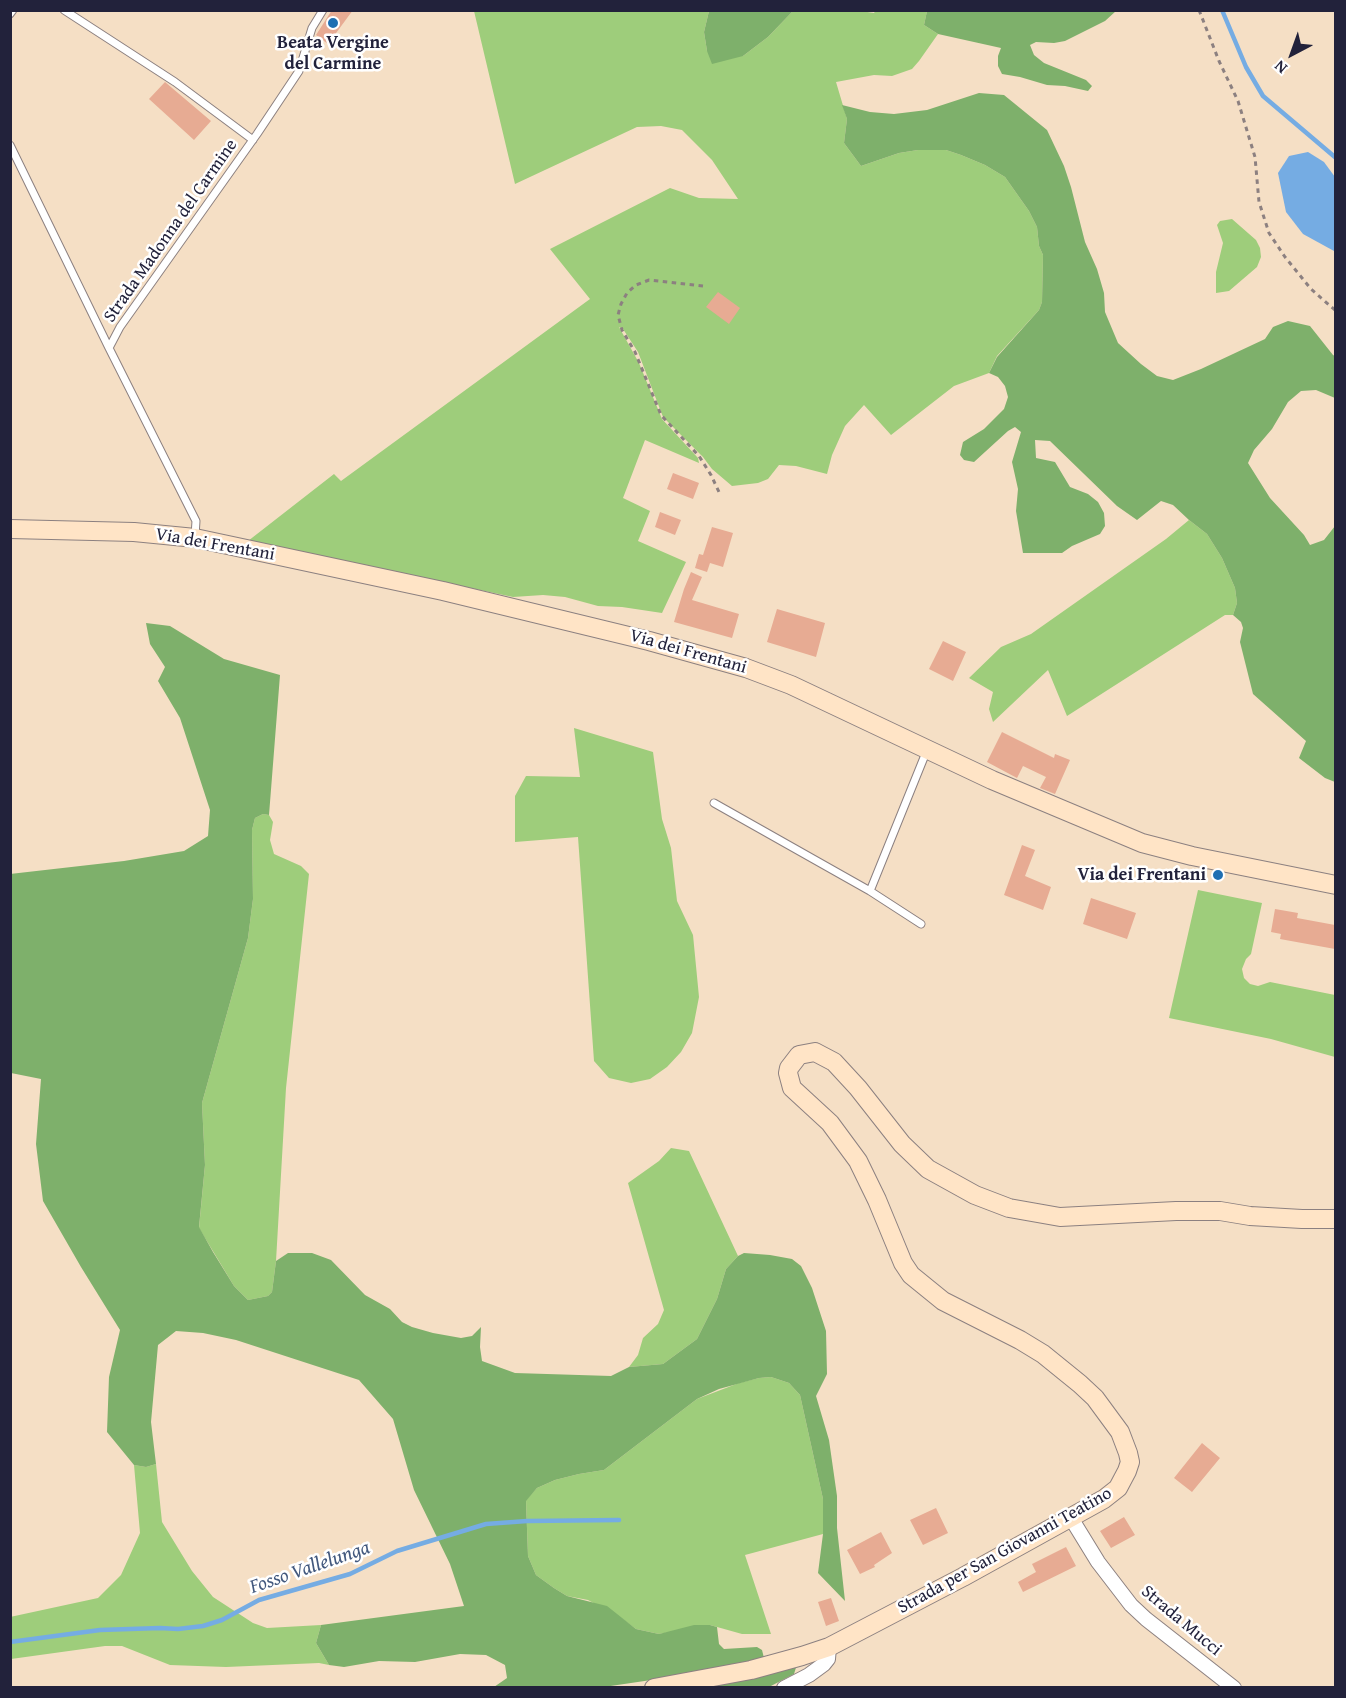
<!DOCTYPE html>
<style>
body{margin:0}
#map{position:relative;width:1346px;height:1698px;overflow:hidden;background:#f5dfc5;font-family:"Gentium Book Plus",serif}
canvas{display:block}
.frame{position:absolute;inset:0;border:12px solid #22223b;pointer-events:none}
.north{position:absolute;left:1262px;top:24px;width:60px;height:60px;-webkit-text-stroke:4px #fff;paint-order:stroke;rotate:221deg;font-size:16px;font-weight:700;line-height:24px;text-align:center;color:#22223b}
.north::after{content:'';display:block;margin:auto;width:21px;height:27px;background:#22223b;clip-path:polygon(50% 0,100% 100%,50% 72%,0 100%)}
</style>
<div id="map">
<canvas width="1346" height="1698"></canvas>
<div class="frame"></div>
<div class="north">N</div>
</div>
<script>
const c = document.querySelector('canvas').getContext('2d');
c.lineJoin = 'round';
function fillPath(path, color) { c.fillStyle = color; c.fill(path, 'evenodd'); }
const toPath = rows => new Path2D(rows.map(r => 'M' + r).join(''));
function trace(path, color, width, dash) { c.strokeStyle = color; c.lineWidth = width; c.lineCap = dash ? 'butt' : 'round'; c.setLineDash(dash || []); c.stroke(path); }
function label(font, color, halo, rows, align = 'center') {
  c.font = font + ' "Gentium Book Plus",serif'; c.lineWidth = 5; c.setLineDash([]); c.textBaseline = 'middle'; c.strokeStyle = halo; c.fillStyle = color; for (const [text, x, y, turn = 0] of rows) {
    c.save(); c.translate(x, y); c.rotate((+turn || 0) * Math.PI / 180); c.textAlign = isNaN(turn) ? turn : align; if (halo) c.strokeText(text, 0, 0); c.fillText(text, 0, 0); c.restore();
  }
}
fillPath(toPath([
 [854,10,874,13,876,10,927,11,924,25,938,34,919,61,912,69,892,76,874,75,836,82,847,119,844,143,861,166,899,153,918,150,946,150,961,155,985,165,1005,177,1029,211,1037,227,1039,246,1043,255,1042,302,1039,310,997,356,989,373,954,386,891,435,864,405,845,426,832,455,827,474,796,466,779,465,768,479,758,483,732,486,712,469,703,457,663,417,638,352,623,329,619,327,639,363,662,419,698,458,699,463,645,440,623,498,650,511,638,541,686,562,662,613,622,607,598,606,565,597,543,595,513,597,248,541,334,474,341,481,590,299,550,249,670,188,699,198,738,199,712,160,682,130,661,126,637,127,515,184,474,11,709,11,704,32,707,51,743,56,768,37,792,12,798,11],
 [1232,219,1256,240,1260,248,1261,257,1257,267,1229,291,1216,293,1216,272,1223,243,1217,225,1220,221],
 [1189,520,1207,534,1222,558,1235,588,1237,603,1233,615,1225,615,1067,716,1048,670,993,722,989,709,993,692,969,678,1001,647,1031,634,1166,539],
 [574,728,653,752,662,819,671,848,677,901,693,935,699,997,692,1033,681,1052,667,1067,650,1079,631,1083,609,1078,594,1061,578,837,515,842,515,796,526,776,580,777],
 [263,814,269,815,273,822,270,840,274,854,301,866,309,874,286,1088,276,1261,272,1292,268,1296,248,1300,234,1286,199,1228,205,1165,202,1103,248,938,253,899,252,830,255,818],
 [1198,890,1262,903,1251,954,1246,959,1242,969,1244,978,1250,984,1258,986,1270,982,1335,995,1335,1057,1271,1039,1169,1018],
 [671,1148,689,1151,738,1256,726,1269,717,1299,697,1339,663,1364,629,1367,638,1355,643,1338,658,1324,664,1310,628,1183,659,1161],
 [771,1377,789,1383,800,1395,823,1499,823,1534,745,1555,771,1634,742,1634,710,1625,659,1634,636,1629,621,1618,588,1600,567,1596,554,1588,536,1575,528,1556,526,1500,537,1488,555,1480,579,1474,604,1470,697,1399,739,1383,759,1378],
 [156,1464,162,1522,192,1571,213,1597,253,1623,267,1628,321,1625,316,1643,329,1665,319,1663,226,1667,170,1665,122,1646,105,1646,11,1659,10,1617,98,1598,121,1575,140,1533,134,1465,146,1467]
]), '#9ecd7b');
fillPath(toPath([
 [709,11,709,10,798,11,792,12,768,37,743,56,712,64,707,51,704,32],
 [927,11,928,10,1116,11,1105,21,1065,41,1054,43,1036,42,1030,45,1034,55,1044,63,1086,80,1092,86,1088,91,1065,86,1047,85,1020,77,1002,74,998,66,998,56,1001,48,938,34,924,25],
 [979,93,1004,95,1047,130,1064,166,1071,187,1085,242,1097,269,1104,293,1105,312,1118,343,1141,364,1157,376,1173,380,1201,369,1265,339,1273,327,1288,321,1310,326,1333,355,1335,356,1335,398,1316,390,1301,391,1288,402,1272,429,1254,450,1248,463,1270,498,1304,535,1310,545,1324,540,1335,526,1335,782,1325,778,1299,758,1306,741,1253,694,1240,642,1243,628,1241,622,1233,615,1237,603,1235,588,1222,558,1207,534,1189,520,1173,505,1161,501,1137,520,1117,506,1050,441,1035,440,1036,458,1055,462,1070,487,1088,494,1098,502,1104,513,1105,526,1100,534,1072,546,1062,553,1023,553,1016,511,1018,489,1012,462,1021,432,1015,427,1008,431,974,462,964,460,960,455,963,442,984,429,1004,409,1008,397,1005,386,998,377,989,373,997,357,1039,310,1042,302,1043,255,1039,246,1037,227,1029,211,1005,177,985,165,961,155,946,150,918,150,899,153,861,166,844,143,847,119,842,105,870,112,894,114,927,110],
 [146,623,170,626,224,659,280,675,269,815,263,814,255,818,252,830,253,899,248,938,202,1103,205,1165,199,1227,213,1252,234,1286,248,1300,268,1296,272,1292,276,1261,288,1253,312,1253,331,1260,365,1295,390,1309,402,1322,412,1327,433,1333,461,1338,472,1336,481,1327,480,1347,482,1361,515,1373,611,1376,629,1367,663,1364,697,1339,717,1299,726,1269,738,1256,744,1253,770,1255,792,1259,801,1266,812,1288,826,1331,827,1374,816,1396,829,1440,837,1496,837,1528,845,1601,818,1573,823,1534,823,1499,800,1395,789,1383,771,1377,759,1378,719,1389,697,1399,604,1470,579,1474,555,1480,537,1488,526,1501,528,1556,536,1575,554,1588,567,1596,607,1606,636,1629,659,1634,694,1625,710,1625,717,1627,719,1644,724,1649,757,1647,762,1650,764,1658,755,1661,692,1674,597,1688,494,1687,507,1678,505,1665,486,1655,460,1654,415,1662,379,1661,344,1667,329,1665,316,1643,321,1625,464,1606,450,1564,414,1490,393,1419,359,1380,236,1340,203,1333,176,1331,158,1345,151,1422,156,1464,146,1467,134,1465,107,1432,109,1377,120,1330,81,1267,43,1201,36,1144,41,1079,11,1073,10,874,124,861,184,851,208,836,210,810,180,718,158,681,165,667,150,644],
 [798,1661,794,1674,769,1687,673,1688]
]), '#7eb06b');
fillPath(toPath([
 [1308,152,1324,162,1335,177,1334,251,1303,234,1286,212,1278,173,1289,156]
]), '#75ace3');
trace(toPath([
 [1222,10,1246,67,1263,96,1336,158],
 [10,1642,100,1630,160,1628,178,1629,203,1626,222,1620,259,1600,350,1574,397,1551,486,1524,527,1521,619,1520]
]), '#75ace3', 4.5);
fillPath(toPath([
 [332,10,353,10,328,44,316,35],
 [165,82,211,121,194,140,149,99],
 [718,292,740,308,729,324,706,307],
 [673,473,699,483,693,499,667,489],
 [660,512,681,520,675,535,655,527],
 [712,527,733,533,723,567,710,563,707,572,695,568,699,554,703,555],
 [691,572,702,577,692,600,739,614,732,638,674,622,684,589],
 [777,609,825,623,816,657,767,642],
 [943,641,966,652,953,681,929,669],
 [1002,732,1054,758,1055,754,1070,760,1055,794,1040,788,1046,777,1023,766,1017,778,987,762],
 [1022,845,1035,850,1025,876,1051,887,1043,910,1004,895],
 [1091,898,1136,913,1127,939,1083,924],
 [1275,909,1298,913,1297,918,1335,925,1335,949,1280,939,1281,934,1271,932],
 [1202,1443,1220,1458,1192,1492,1174,1478],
 [936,1508,948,1533,923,1545,910,1520],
 [1124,1517,1135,1535,1111,1548,1100,1531],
 [881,1532,892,1553,874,1565,875,1567,860,1574,847,1550],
 [1066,1547,1076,1566,1023,1592,1018,1582,1036,1572,1032,1564],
 [831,1598,839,1621,826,1626,818,1602]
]), '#e7ab93');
const lane = toPath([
 [64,10,175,82,253,140],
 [10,14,13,10],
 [10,145,109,348],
 [195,536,196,521,109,348,120,327,257,134,299,71,312,28,323,10],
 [714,803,870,891,927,750],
 [870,891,921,924]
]);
const street = toPath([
 [1071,1518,1098,1562,1131,1605,1146,1619,1234,1688],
 [784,1688,809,1675,824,1664,828,1659,829,1647]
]);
const secondary = toPath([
 [10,529,134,532,195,538,443,591,649,641,746,668,791,685,992,780,1142,843,1192,856,1336,885],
 [654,1688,751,1670,802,1656,829,1647,963,1577,1104,1499,1118,1488,1127,1471,1130,1462,1128,1453,1120,1432,1095,1398,1080,1384,1043,1354,1020,1340,943,1301,911,1275,903,1263,877,1200,858,1161,830,1123,792,1088,788,1073,789,1068,799,1055,815,1052,834,1062,858,1088,902,1144,928,1169,975,1195,1009,1208,1060,1217,1176,1211,1220,1211,1250,1216,1302,1219,1336,1219]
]);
trace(lane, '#8c8080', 9);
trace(street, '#8c8080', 16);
trace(secondary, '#8c8080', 20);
trace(toPath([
 [1199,10,1219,61,1238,101,1255,157,1259,202,1269,233,1285,257,1311,289,1336,311],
 [703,286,649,280,636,285,627,293,621,304,618,315,622,330,635,352,661,415,699,456,711,475,719,492]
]), '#8c8080', 3, [4.5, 4.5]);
trace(lane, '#fff', 7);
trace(street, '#fff', 14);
trace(secondary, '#ffe4c6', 18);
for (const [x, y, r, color] of [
 [333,23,6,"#1f6fb2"],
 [1218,875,6,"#1f6fb2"]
]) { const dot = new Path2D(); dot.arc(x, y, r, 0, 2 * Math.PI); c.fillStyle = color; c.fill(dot); trace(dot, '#fff', 2); }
label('bold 18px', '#22223b', '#fff', [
 ["Beata Vergine",333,43],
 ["del Carmine",333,64],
 ["Via dei Frentani",1206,875,"right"]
]);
label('18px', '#22223b', '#fff', [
 ["Strada Madonna del Carmine",171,231,-55],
 ["Via dei Frentani",215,545,10],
 ["Via dei Frentani",688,652,16],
 ["Strada per San Giovanni Teatino",1005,1551,-29],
 ["Strada Mucci",1181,1621,40]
]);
label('italic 20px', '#43597e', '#fff', [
 ["Fosso Vallelunga",310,1568,-19]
]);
</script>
